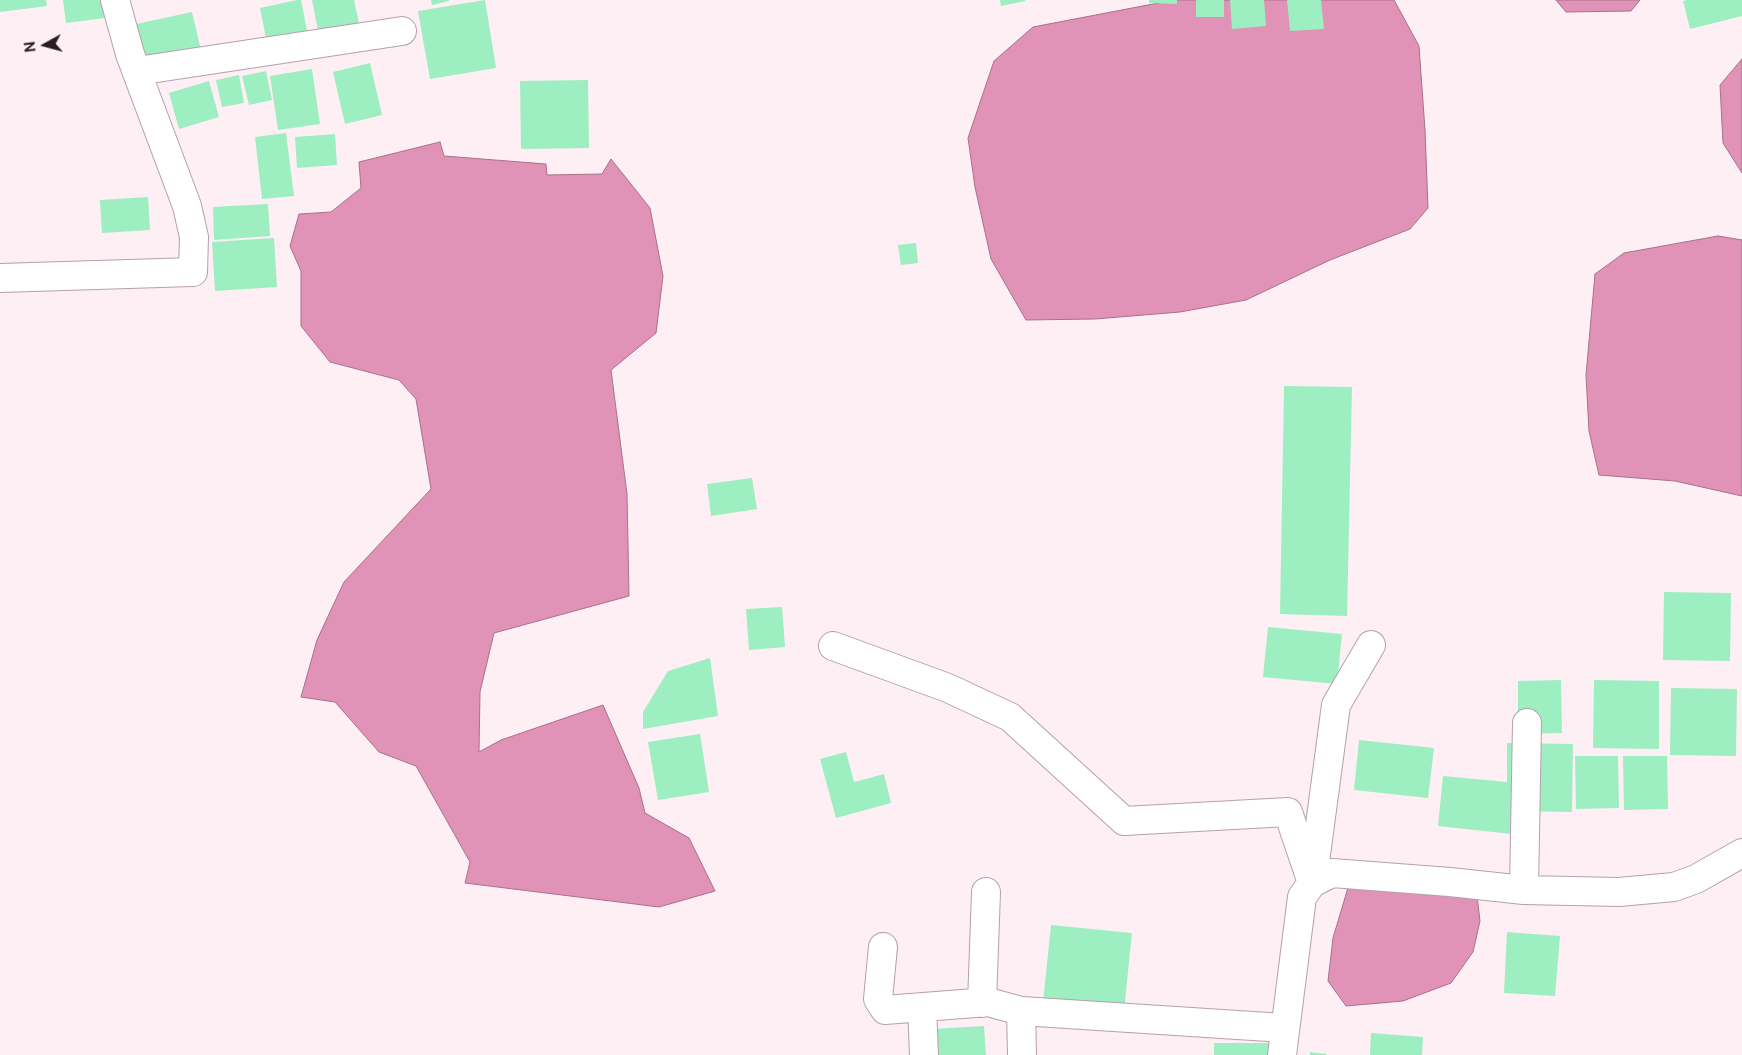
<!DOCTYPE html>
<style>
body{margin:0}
#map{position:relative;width:1742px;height:1055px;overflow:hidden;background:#feeff5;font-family:"Public Sans",sans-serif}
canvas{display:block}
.north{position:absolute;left:20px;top:20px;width:50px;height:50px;-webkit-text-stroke:4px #feeff5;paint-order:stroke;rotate:263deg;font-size:14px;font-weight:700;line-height:20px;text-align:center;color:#261e22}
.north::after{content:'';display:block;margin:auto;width:18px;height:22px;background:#261e22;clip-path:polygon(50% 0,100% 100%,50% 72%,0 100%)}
</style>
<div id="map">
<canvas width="1742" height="1055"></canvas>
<div class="north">N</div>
</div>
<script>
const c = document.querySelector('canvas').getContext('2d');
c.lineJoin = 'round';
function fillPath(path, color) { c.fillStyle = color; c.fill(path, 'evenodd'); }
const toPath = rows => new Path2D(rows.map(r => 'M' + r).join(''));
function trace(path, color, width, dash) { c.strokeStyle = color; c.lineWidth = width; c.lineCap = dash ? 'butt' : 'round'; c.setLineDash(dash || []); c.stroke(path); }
const water = toPath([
 [1174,0,1394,0,1419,46,1425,130,1428,208,1410,229,1330,260,1246,300,1180,312,1095,319,1026,320,991,259,975,187,968,138,994,61,1033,27,1174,0],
 [1556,0,1640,0,1631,11,1566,12,1556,0],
 [1742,59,1742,173,1723,143,1720,85,1742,59],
 [440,142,444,156,546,164,547,175,602,174,611,159,650,208,663,276,656,333,611,370,627,494,629,596,494,633,480,692,479,752,501,740,603,705,639,788,645,813,689,838,715,891,659,907,465,883,470,862,416,766,379,752,335,702,301,697,317,640,344,582,431,489,416,399,399,380,330,362,301,326,301,271,290,246,299,214,331,212,361,188,359,162,440,142],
 [1718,236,1742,240,1742,496,1675,481,1599,475,1589,431,1586,375,1595,274,1624,253,1718,236],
 [1475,879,1480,921,1473,952,1451,983,1403,1001,1346,1006,1328,981,1333,938,1350,881,1475,879]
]);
fillPath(water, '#e093b7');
trace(water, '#a8708a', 1);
fillPath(toPath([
 [0,0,46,0,47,6,0,12],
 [63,0,103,0,105,18,66,23],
 [297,0,301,0,312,56,271,64,260,8],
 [312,0,354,0,363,43,322,51],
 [431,0,449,0,449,1,432,5],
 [485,0,496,68,430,79,418,11],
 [1000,0,1025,0,1025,1,1001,6],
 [1149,0,1177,0,1177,4,1149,3],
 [1196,0,1224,0,1224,17,1196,17],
 [1230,0,1264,0,1266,26,1232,29],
 [1287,0,1321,0,1324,29,1290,31],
 [1687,0,1742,0,1742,16,1690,29,1683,1],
 [192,12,204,63,147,75,136,24],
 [370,63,382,115,345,124,333,72],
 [312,69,320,124,278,130,270,76],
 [266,71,272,100,249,105,242,76],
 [239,75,244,103,222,107,216,80],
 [588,80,589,148,521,149,520,81],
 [209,81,219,117,179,129,169,93],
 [286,133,294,196,262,199,255,137],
 [335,134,337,165,297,168,295,137],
 [148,197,150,230,102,233,100,200],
 [268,204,270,236,214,240,213,207],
 [274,238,277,287,215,291,212,242],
 [916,243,918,263,901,265,898,245],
 [1284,386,1352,387,1347,616,1280,614],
 [752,478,757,509,711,516,707,484],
 [1664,592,1731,593,1730,661,1663,660],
 [782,607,785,647,749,650,746,609],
 [1268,627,1342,634,1337,684,1263,677],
 [710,658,718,716,643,729,643,712,668,671],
 [1561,680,1562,733,1518,734,1518,681],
 [1594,680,1659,681,1659,749,1593,748],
 [1671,688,1737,689,1736,756,1670,755],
 [700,734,709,792,658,800,648,742],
 [1359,740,1434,748,1428,798,1354,790],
 [1507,743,1573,744,1572,812,1514,811,1512,834,1438,826,1443,776,1507,782],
 [846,752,854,782,884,774,891,803,836,818,820,759],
 [1575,756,1618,756,1619,808,1576,809],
 [1623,756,1667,756,1668,809,1624,810],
 [1051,925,1132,933,1123,1020,1042,1012],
 [1507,932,1560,936,1555,996,1504,993],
 [984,1026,986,1055,934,1055,932,1029],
 [1371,1033,1423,1037,1422,1055,1370,1055],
 [1214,1043,1273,1043,1273,1055,1214,1055],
 [1310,1052,1327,1054,1326,1055,1310,1055]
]), '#9deec1');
const street = toPath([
 [137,71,402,31],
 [0,278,193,272,194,237,187,206,130,54,115,0],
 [833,646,948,688,1010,717,1124,821,1288,812,1312,883],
 [1313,877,1336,705,1371,645],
 [1524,890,1527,723],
 [883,947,878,999,885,1010,988,1002,1021,1011,1284,1028],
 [982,1003,986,892],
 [922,1007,924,1055],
 [1021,1011,1022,1055],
 [1282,1055,1302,897,1312,883,1332,873,1450,882,1524,890,1619,892,1674,887,1696,879,1742,853]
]);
trace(street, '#b6a0a9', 30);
trace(street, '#fff', 28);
</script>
